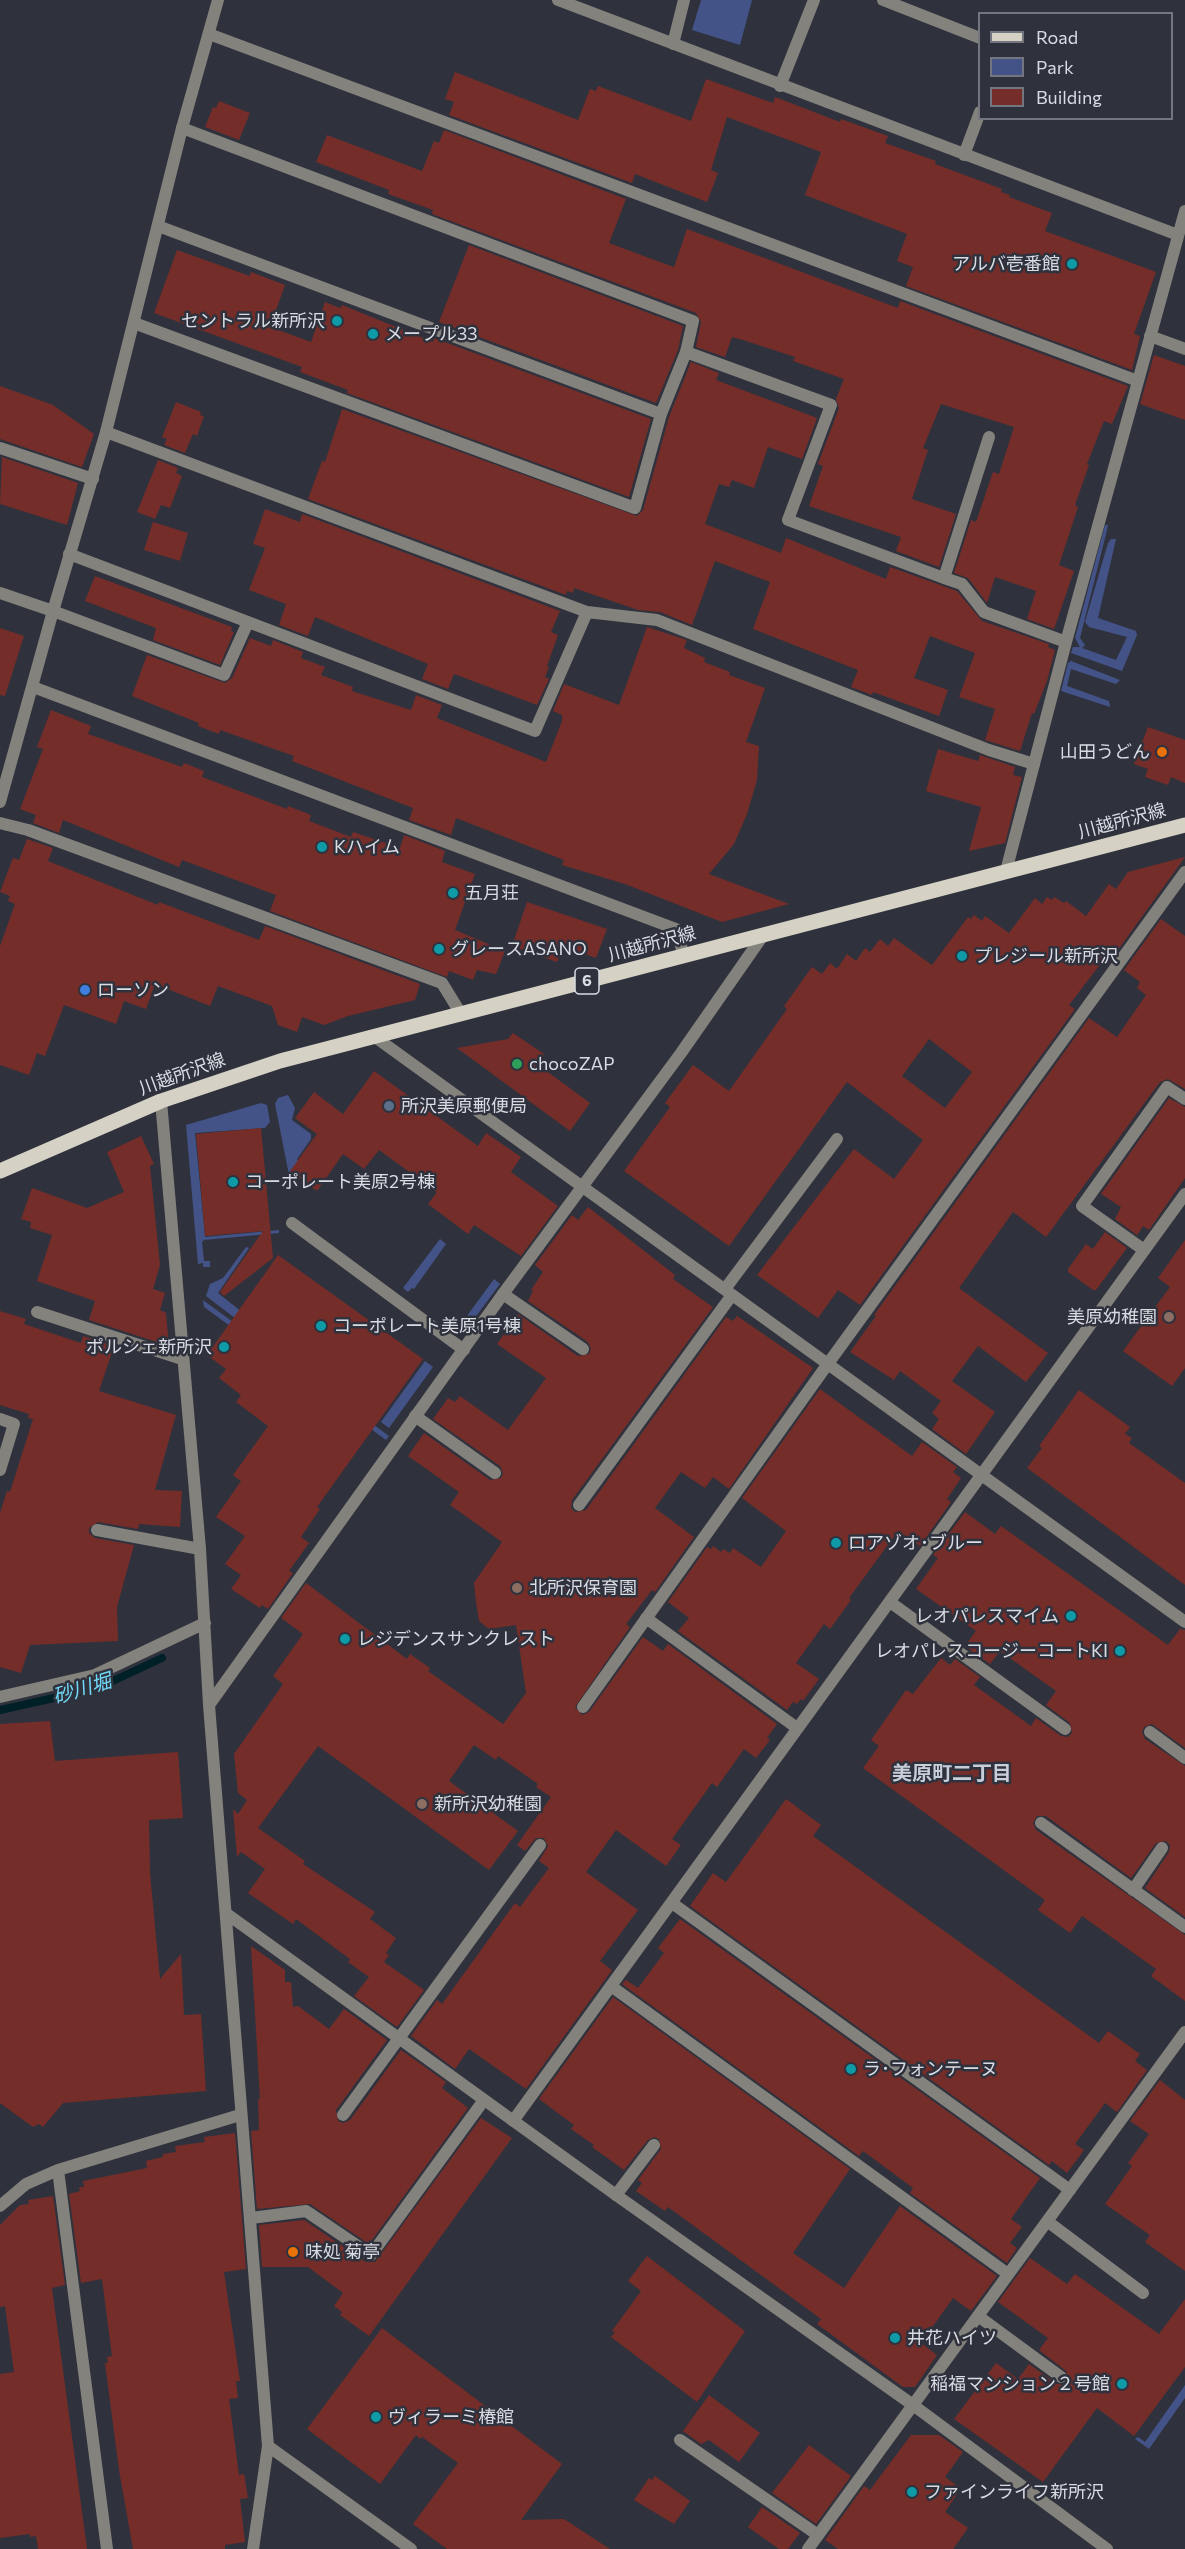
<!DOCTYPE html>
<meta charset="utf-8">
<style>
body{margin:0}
#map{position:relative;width:1185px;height:2549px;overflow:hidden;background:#2f323d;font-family:Commissioner,sans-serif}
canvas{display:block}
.legend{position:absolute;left:978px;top:12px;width:195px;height:108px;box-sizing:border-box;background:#2f323d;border:2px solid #73767f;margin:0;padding:8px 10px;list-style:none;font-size:18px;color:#dadce3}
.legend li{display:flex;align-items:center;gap:12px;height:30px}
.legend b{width:30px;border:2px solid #73767f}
</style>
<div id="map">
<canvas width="1185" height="2549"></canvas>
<ul class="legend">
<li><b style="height:8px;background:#d5d1c5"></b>Road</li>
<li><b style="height:16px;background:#435388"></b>Park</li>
<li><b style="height:16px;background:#752d29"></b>Building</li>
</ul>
</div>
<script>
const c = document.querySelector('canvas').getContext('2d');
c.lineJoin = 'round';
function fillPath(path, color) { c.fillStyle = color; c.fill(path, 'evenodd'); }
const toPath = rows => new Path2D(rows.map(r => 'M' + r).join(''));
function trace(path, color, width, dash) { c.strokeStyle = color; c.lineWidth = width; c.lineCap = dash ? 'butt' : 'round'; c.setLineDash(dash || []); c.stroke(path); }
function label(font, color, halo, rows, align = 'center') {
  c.font = font + ' Commissioner,"Noto Sans JP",sans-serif'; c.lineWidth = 5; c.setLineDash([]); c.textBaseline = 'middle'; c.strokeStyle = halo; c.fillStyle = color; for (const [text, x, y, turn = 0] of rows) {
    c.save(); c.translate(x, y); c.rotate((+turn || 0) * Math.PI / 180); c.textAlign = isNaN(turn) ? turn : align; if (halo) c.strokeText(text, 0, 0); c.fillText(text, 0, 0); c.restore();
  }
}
fillPath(toPath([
 [701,0,752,0,740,45,692,30],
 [1105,525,1108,525,1107,530,1080,638,1085,645,1082,648,1116,660,1127,637,1089,627,1085,622,1108,543,1111,539,1116,539,1098,618,1136,631,1137,635,1122,671,1071,653,1073,647,1080,647,1075,638],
 [1071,661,1120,680,1116,684,1071,669,1067,686,1109,701,1110,707,1061,691,1068,663],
 [288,1095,295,1108,292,1120,311,1134,311,1139,297,1159,301,1165,299,1171,289,1175,275,1104,278,1098],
 [261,1103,267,1105,270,1122,265,1128,195,1133,205,1237,279,1230,279,1233,204,1240,202,1242,204,1261,210,1261,210,1267,203,1267,203,1263,198,1264,186,1125],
 [440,1239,446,1244,414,1289,412,1288,408,1292,403,1288],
 [246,1247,249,1248,218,1293,247,1316,240,1322,206,1296,210,1284,223,1278],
 [494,1279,500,1284,468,1327,456,1331],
 [203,1300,207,1303,389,1436,386,1440,204,1307],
 [425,1361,433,1367,389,1428,381,1422],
 [1185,2385,1185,2398,1149,2449,1135,2439,1138,2437,1145,2442]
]), '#435388');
trace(toPath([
 [0,1710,98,1688,162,1658]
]), '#002028', 8);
fillPath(toPath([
 [455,72,578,120,590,89,596,91,598,86,691,121,706,79,773,103,775,97,840,122,841,119,888,136,885,143,936,161,935,164,1002,189,1001,192,1010,195,1009,197,1052,213,1045,231,1156,272,1134,334,1140,336,1132,370,906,286,913,267,897,261,907,234,805,195,821,152,727,117,711,170,718,173,707,202,635,174,632,183,449,115,454,102,445,99],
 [219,101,250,113,239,140,205,127,213,107,216,108],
 [444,130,626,199,609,243,649,258,674,267,687,229,898,308,900,301,1128,386,1112,424,1104,421,1087,464,1089,465,1075,505,1078,507,1059,565,1074,571,1054,629,1027,619,1036,591,995,577,987,603,968,578,954,573,971,520,976,522,993,472,999,474,1014,427,941,404,923,448,928,450,912,499,956,514,939,567,896,551,901,537,809,506,823,466,818,464,839,408,836,399,844,379,793,361,795,357,743,340,732,337,725,357,696,347,701,322,696,313,432,214,433,210,388,194,389,190,316,162,327,135,422,171,434,141,439,143],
 [469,245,683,326,678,350,656,403,439,322],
 [177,250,250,276,251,272,285,285,270,327,311,342,325,302,340,308,342,305,433,342,434,338,651,419,629,497,347,393,348,390,300,372,302,367,154,313],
 [1154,355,1185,366,1185,420,1140,404],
 [691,362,719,373,716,380,817,418,802,459,768,447,754,488,732,480,729,487,719,484,705,524,781,553,786,538,886,579,890,567,957,591,982,621,1049,644,1048,647,1055,650,1047,681,1034,714,1032,713,1020,751,985,740,995,709,959,697,975,653,930,636,914,678,948,690,939,716,873,692,872,695,851,687,858,670,753,629,770,582,715,561,692,625,660,612,638,610,574,588,573,593,567,591,566,595,308,499,322,461,325,462,342,409,637,516,643,510,669,417],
 [0,386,53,405,94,434,82,467,0,439],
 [176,402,201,412,200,415,204,416,197,436,193,434,185,453,164,445,167,439,162,437],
 [2,457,78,483,67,525,0,504],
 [158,460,178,468,176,473,182,476,170,508,161,505,155,519,137,512],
 [265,509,300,522,302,514,560,611,551,632,558,635,547,666,549,667,545,677,549,679,537,705,454,674,448,689,422,679,428,664,315,617,308,636,279,625,286,604,249,590,265,548,253,544],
 [153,522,188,533,180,561,144,550],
 [95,576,232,627,231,631,234,632,220,665,153,640,156,628,85,601],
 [647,627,687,640,684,648,705,658,704,662,730,672,729,675,765,688,746,742,759,746,757,780,747,814,734,844,709,874,789,904,722,922,625,884,562,865,564,860,456,818,451,835,409,820,413,808,292,761,294,756,220,730,219,734,198,726,199,723,132,696,147,655,225,683,232,678,250,638,271,646,273,640,303,652,301,658,325,667,321,675,353,687,352,691,411,710,416,695,442,705,437,718,546,762,562,721,562,715,553,711,564,684,619,705],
 [0,628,24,636,5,696,0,695],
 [51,710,91,726,88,734,182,767,184,763,204,771,202,777,287,809,288,806,311,815,309,821,351,837,353,832,400,848,404,835,445,851,442,862,475,874,455,930,505,951,496,974,477,970,473,980,449,971,447,977,270,911,276,895,182,860,179,867,63,820,59,833,33,823,36,815,20,809,43,749,37,747],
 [1148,727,1185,740,1185,783,1171,777,1168,785,1145,777,1148,769,1134,764],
 [938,749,978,761,980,755,1015,767,1013,775,1022,777,1005,843,969,851,981,807,926,791],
 [27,839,53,848,48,861,158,905,159,902,259,940,265,926,420,984,415,1000,348,1016,324,1025,302,1017,297,1032,278,1025,272,1006,218,986,210,1006,155,984,146,1009,124,1001,116,1024,64,1005,45,1056,37,1053,29,1075,0,1065,0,946,15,904,8,901,10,896,0,892,13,858,19,860],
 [1185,857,1110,961,1105,958,1069,1005,1075,1009,860,1305,838,1290,818,1318,757,1275,854,1149,894,1179,923,1140,847,1082,729,1246,624,1171,670,1107,665,1103,693,1065,729,1091,787,1009,784,1006,812,967,822,974,830,963,837,969,847,954,856,961,865,948,870,952,880,939,888,946,894,938,932,965,968,917,971,919,974,915,982,921,985,916,1009,933,1035,898,1042,904,1047,897,1052,900,1054,897,1064,903,1066,901,1086,916,1109,884,1116,889,1128,872],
 [929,1039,972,1072,945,1108,902,1076],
 [527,902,607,929,596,958,580,952,578,957,561,951,557,962,512,946],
 [1161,919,1185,936,1185,1089,1168,1079,1160,1082,1046,1237,1013,1212,959,1288,1048,1353,1026,1382,978,1346,952,1381,995,1412,966,1454,932,1429,939,1419,932,1413,941,1401,900,1371,894,1380,850,1352,876,1316,874,1315,1089,1018,1117,1037,1146,995,1137,988,1140,982,1124,970],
 [513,1033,544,1054,537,1064,590,1103,570,1131,457,1048,508,1039],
 [374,1071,478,1146,486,1133,521,1157,511,1172,558,1206,521,1256,474,1225,468,1234,428,1204,437,1192,379,1150,364,1169,343,1154,317,1191,290,1171,317,1134,295,1118,314,1092,343,1114],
 [1169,1098,1185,1107,1185,1178,1149,1230,1143,1226,1137,1235,1115,1219,1121,1207,1101,1194],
 [261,1128,273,1258,224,1296,220,1292,263,1231,205,1236,196,1134],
 [141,1136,154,1164,150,1166,160,1265,153,1289,165,1293,160,1310,166,1313,169,1346,89,1320,95,1301,37,1281,52,1235,30,1228,31,1222,21,1219,32,1188,87,1208,124,1192,107,1152],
 [588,1207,675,1275,673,1279,713,1307,572,1500,571,1508,575,1512,586,1510,726,1317,733,1321,737,1316,813,1368,729,1489,713,1477,705,1488,681,1472,655,1508,694,1537,655,1592,652,1590,626,1624,630,1627,575,1707,582,1715,589,1712,643,1637,663,1651,668,1644,777,1724,767,1738,770,1740,756,1758,744,1749,717,1787,712,1783,672,1839,681,1845,666,1866,616,1830,586,1872,638,1910,600,1961,612,1970,526,2089,469,2049,455,2069,411,2036,437,2000,442,2004,515,1903,520,1907,549,1868,539,1861,548,1846,544,1838,536,1838,525,1851,517,1845,551,1797,536,1787,538,1784,498,1756,496,1760,474,1745,449,1781,518,1831,489,1870,318,1746,258,1828,305,1861,303,1864,375,1912,370,1919,396,1938,386,1953,389,1955,384,1962,424,1990,397,2027,354,1996,369,1977,348,1962,350,1959,296,1919,293,1924,248,1893,265,1869,241,1852,237,1857,233,1809,238,1814,247,1800,238,1793,234,1754,283,1684,273,1676,303,1634,281,1618,306,1583,407,1659,410,1654,430,1668,428,1671,503,1724,526,1693,516,1625,489,1629,479,1621,476,1602,474,1583,502,1542,450,1505,459,1492,408,1456,424,1433,490,1480,501,1478,503,1473,500,1466,433,1419,448,1398,455,1402,460,1396,508,1430,546,1378,497,1344,518,1314,578,1356,589,1354,591,1349,588,1342,528,1301,533,1291,531,1290,543,1272,535,1265,572,1215,578,1220],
 [1105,1232,1127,1248,1096,1290,1093,1290,1068,1272,1068,1269,1086,1244,1093,1249],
 [1185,1240,1185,1368,1172,1386,1123,1351,1170,1287,1158,1278],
 [278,1255,423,1359,317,1507,320,1509,301,1537,309,1543,289,1571,293,1573,268,1609,262,1605,260,1608,231,1589,241,1575,225,1564,245,1536,216,1517,241,1481,233,1475,268,1426,236,1402,241,1395,219,1378,226,1369,207,1355],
 [0,1311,26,1319,24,1324,81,1343,83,1336,114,1346,99,1391,176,1415,155,1490,182,1491,180,1527,139,1524,138,1529,98,1522,89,1528,89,1533,95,1538,134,1545,117,1607,118,1641,30,1645,21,1673,0,1667,0,1513,7,1491,10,1492,33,1419,28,1418,29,1414,0,1405],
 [820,1389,912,1456,922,1442,957,1467,953,1472,961,1478,947,1499,951,1502,920,1546,898,1531,849,1598,851,1600,830,1629,824,1624,796,1663,819,1679,803,1701,801,1699,797,1704,793,1702,787,1710,678,1631,689,1618,668,1602,707,1547,711,1549,713,1546,721,1552,723,1549,730,1553,733,1548,761,1567,786,1531,742,1498],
 [1079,1390,1130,1427,1125,1434,1132,1438,1129,1443,1185,1483,1185,1585,1027,1468,1042,1448,1039,1446],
 [965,1512,995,1534,1001,1526,1168,1645,1180,1629,1185,1630,1185,1748,1152,1724,1144,1727,1142,1732,1145,1739,1185,1766,1185,1917,1145,1888,1169,1852,1170,1845,1166,1841,1156,1843,1131,1878,1046,1816,1037,1816,1033,1823,1036,1830,1185,1935,1185,2001,1151,1976,1156,1969,1082,1916,1070,1933,1038,1910,1045,1900,863,1768,879,1746,871,1740,906,1690,913,1694,941,1658,950,1665,955,1659,980,1677,974,1685,1031,1726,1036,1718,1061,1736,1068,1737,1072,1733,1070,1723,1046,1705,1056,1691,1000,1651,990,1664,965,1646,976,1631,916,1589,938,1558,933,1555],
 [50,1721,55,1761,178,1752,183,1818,149,1820,150,1873,160,1979,181,1954,184,2015,201,2014,206,2091,63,2103,43,2127,39,2124,33,2127,0,2103,0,1724],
 [786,1799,821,1825,813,1836,1099,2043,1108,2031,1140,2054,1135,2061,1147,2070,1117,2112,1105,2103,1075,2144,1084,2150,1067,2173,1052,2161,1049,2165,690,1906,713,1873,726,1882],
 [680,1919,1040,2178,1011,2219,1022,2227,1010,2243,1017,2248,1007,2263,910,2193,913,2188,863,2151,859,2156,622,1984,626,1980,638,1988,664,1953,658,1948],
 [251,1946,285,1970,285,1982,291,1982,293,2007,298,2006,329,2029,344,2009,387,2040,336,2110,338,2121,343,2123,350,2120,401,2050,446,2082,442,2088,468,2108,369,2244,310,2204,257,2209,251,2131,259,2130,258,2099,260,2099],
 [613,1997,850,2169,793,2253,844,2288,900,2206,997,2276,971,2311,953,2298,921,2343,937,2355,915,2387,903,2387,817,2324,821,2319,668,2207,665,2211,636,2191,642,2183,638,2180,661,2149,659,2139,654,2137,648,2140,624,2170,592,2147,594,2145,571,2129,574,2125,539,2099],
 [1160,2080,1185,2100,1185,2271,1145,2242,1150,2235,1105,2204,1132,2166,1128,2163,1149,2134,1130,2121],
 [481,2118,512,2138,369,2336,340,2315,342,2312,334,2306,343,2293,308,2267,262,2267,259,2225,304,2220,366,2262,375,2262],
 [235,2133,246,2269,224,2272,240,2381,236,2381,238,2398,229,2399,239,2475,244,2474,248,2498,240,2499,245,2542,225,2545,225,2549,133,2549,119,2470,105,2363,108,2363,107,2357,112,2356,102,2279,81,2283,69,2194,80,2191,79,2187,84,2187,83,2181,147,2168,146,2161,163,2157,163,2154,176,2152,175,2146,205,2142,204,2137],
 [53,2196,65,2285,52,2288,87,2549,38,2549,36,2536,30,2537,30,2534,0,2538,0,2374,14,2372,5,2306,0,2307,0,2225,20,2205,29,2204,28,2200],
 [647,2256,745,2331,697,2402,611,2337,615,2332,612,2331,641,2291,628,2281],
 [1030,2258,1067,2284,1075,2274,1159,2334,1185,2299,1185,2367,1134,2436,1097,2408,1043,2482,954,2419,996,2363,1018,2379,1029,2364,1057,2384,1064,2385,1068,2381,1066,2371,1039,2350,1048,2338,998,2302],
 [382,2328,562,2464,521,2520,564,2519,610,2549,447,2549,413,2524,458,2463,422,2437,420,2439,416,2435,380,2484,307,2429],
 [709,2395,760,2433,739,2462,709,2440,701,2444,683,2431],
 [911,2435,939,2435,963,2452,945,2477,956,2485,952,2490,957,2494,945,2512,968,2528,953,2549,838,2549,825,2540,864,2486,870,2490],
 [809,2445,851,2476,816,2524,772,2493],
 [655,2476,690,2501,674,2524,634,2500,649,2478,652,2480],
 [762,2507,800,2533,788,2549,779,2549,748,2527]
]), '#752d29');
trace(toPath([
 [158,226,661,414],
 [134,323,635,508,661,414,686,352,693,321,182,128],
 [106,432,587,612,657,620,989,750,1034,764],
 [0,448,93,479],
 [69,554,535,731,587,612],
 [53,611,224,675,248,622],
 [0,823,28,830,442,983,461,1014],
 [292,1223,464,1350],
 [503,1294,583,1349],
 [37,1312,182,1359],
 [415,1416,495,1473],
 [97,1530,200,1549],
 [1133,1890,1162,1848],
 [672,1903,1070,2190],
 [611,1986,1008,2274],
 [343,2115,540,1845],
 [616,2195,654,2145],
 [251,2218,306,2211,371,2255,484,2100],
 [978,2316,1061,2377],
 [680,2440,818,2535]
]), '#83827c', 12);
trace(toPath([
 [558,0,1178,235],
 [883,0,980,38],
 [209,34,1138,381],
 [673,44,684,0],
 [780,86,814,0],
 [964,155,980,112],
 [1150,336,1185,349],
 [686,352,831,405,788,520,944,578,989,437],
 [944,578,962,584,984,612,1066,642],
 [0,593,53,611,106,432,182,128,218,0],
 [33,687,676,929,684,956],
 [1006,871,1066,642,1185,211],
 [375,1037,1185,1622],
 [161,1101,200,1549,209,1705,268,2446,253,2549],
 [1144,1250,1082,1206,1167,1087,1185,1099],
 [725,1289,837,1139],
 [0,1419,14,1424,0,1470],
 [579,1505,732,1295],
 [890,1602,1065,1729],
 [646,1618,797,1728],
 [0,1697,95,1675,205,1623],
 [209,1705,503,1294,681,1053,764,934],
 [583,1707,827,1365,1185,872],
 [1150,1732,1185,1758],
 [1041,1823,1185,1927],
 [227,1914,616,2195,913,2405,1107,2549],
 [513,2121,1185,1194],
 [58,2170,107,2549],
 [0,2206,26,2184,58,2170,240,2115],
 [1047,2221,1143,2293],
 [268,2446,411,2549],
 [808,2549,1185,2032]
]), '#83827c', 12);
trace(toPath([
 [0,802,53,611]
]), '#83827c', 12);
trace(toPath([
 [0,1171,161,1101,280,1061,1185,825]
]), '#d5d1c5', 15);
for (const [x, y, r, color] of [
 [1072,264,6,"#0f9aa8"],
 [337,321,6,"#0f9aa8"],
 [373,334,6,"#0f9aa8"],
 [1162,752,6,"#e8710a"],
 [322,847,6,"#0f9aa8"],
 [453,893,6,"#0f9aa8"],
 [439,949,6,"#0f9aa8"],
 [962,956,6,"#0f9aa8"],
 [85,990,6,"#3f7fe0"],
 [517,1064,6,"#2e9e5b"],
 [389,1106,6,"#5c6f8a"],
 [233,1182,6,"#0f9aa8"],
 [1169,1317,6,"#8d6e63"],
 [321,1326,6,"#0f9aa8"],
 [224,1347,6,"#0f9aa8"],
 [836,1543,6,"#0f9aa8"],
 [517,1588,6,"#8d6e63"],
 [1071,1616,6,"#0f9aa8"],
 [345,1639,6,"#0f9aa8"],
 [1120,1651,6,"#0f9aa8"],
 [422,1804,6,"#8d6e63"],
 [851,2069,6,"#0f9aa8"],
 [293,2252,6,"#e8710a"],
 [895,2338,6,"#0f9aa8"],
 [1122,2384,6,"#0f9aa8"],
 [376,2417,6,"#0f9aa8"],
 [912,2492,6,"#0f9aa8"]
]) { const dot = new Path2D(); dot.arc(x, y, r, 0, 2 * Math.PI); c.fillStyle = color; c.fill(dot); trace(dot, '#2f323d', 2); }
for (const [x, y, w] of [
 [587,981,24]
]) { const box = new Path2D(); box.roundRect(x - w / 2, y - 13, w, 26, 4.5); c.fillStyle = '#2f323d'; c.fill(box); trace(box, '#dadce3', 1.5); }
label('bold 16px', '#dadce3', null, [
 ["6",587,981]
]);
label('18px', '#dadce3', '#2f323d', [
 ["アルバ壱番館",1060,264,"right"],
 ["セントラル新所沢",325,321,"right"],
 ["メープル33",385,334],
 ["山田うどん",1150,752,"right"],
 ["Kハイム",334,847],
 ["五月荘",465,893],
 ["グレースASANO",451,949],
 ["プレジール新所沢",974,956],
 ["ローソン",97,990],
 ["chocoZAP",529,1064],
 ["所沢美原郵便局",401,1106],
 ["コーポレート美原2号棟",245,1182],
 ["美原幼稚園",1157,1317,"right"],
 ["コーポレート美原1号棟",333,1326],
 ["ポルシェ新所沢",212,1347,"right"],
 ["ロアゾオ･ブルー",848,1543],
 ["北所沢保育園",529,1588],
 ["レオパレスマイム",1059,1616,"right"],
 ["レジデンスサンクレスト",357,1639],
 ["レオパレスコージーコートKI",1108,1651,"right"],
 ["新所沢幼稚園",434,1804],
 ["ラ･フォンテーヌ",863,2069],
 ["味処 菊亭",305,2252],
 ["井花ハイツ",907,2338],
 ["稲福マンション２号館",1110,2384,"right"],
 ["ヴィラーミ椿館",388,2417],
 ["ファインライフ新所沢",924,2492]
], 'left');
label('18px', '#dadce3', '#2f323d', [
 ["川越所沢線",1122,821,-15],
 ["川越所沢線",652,944,-15],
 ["川越所沢線",182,1074,-20]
]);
label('italic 20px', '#71d9f7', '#2f323d', [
 ["砂川堀",82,1689,-17]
]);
label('bold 20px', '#c8cdda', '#2f323d', [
 ["美原町二丁目",952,1773]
]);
</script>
